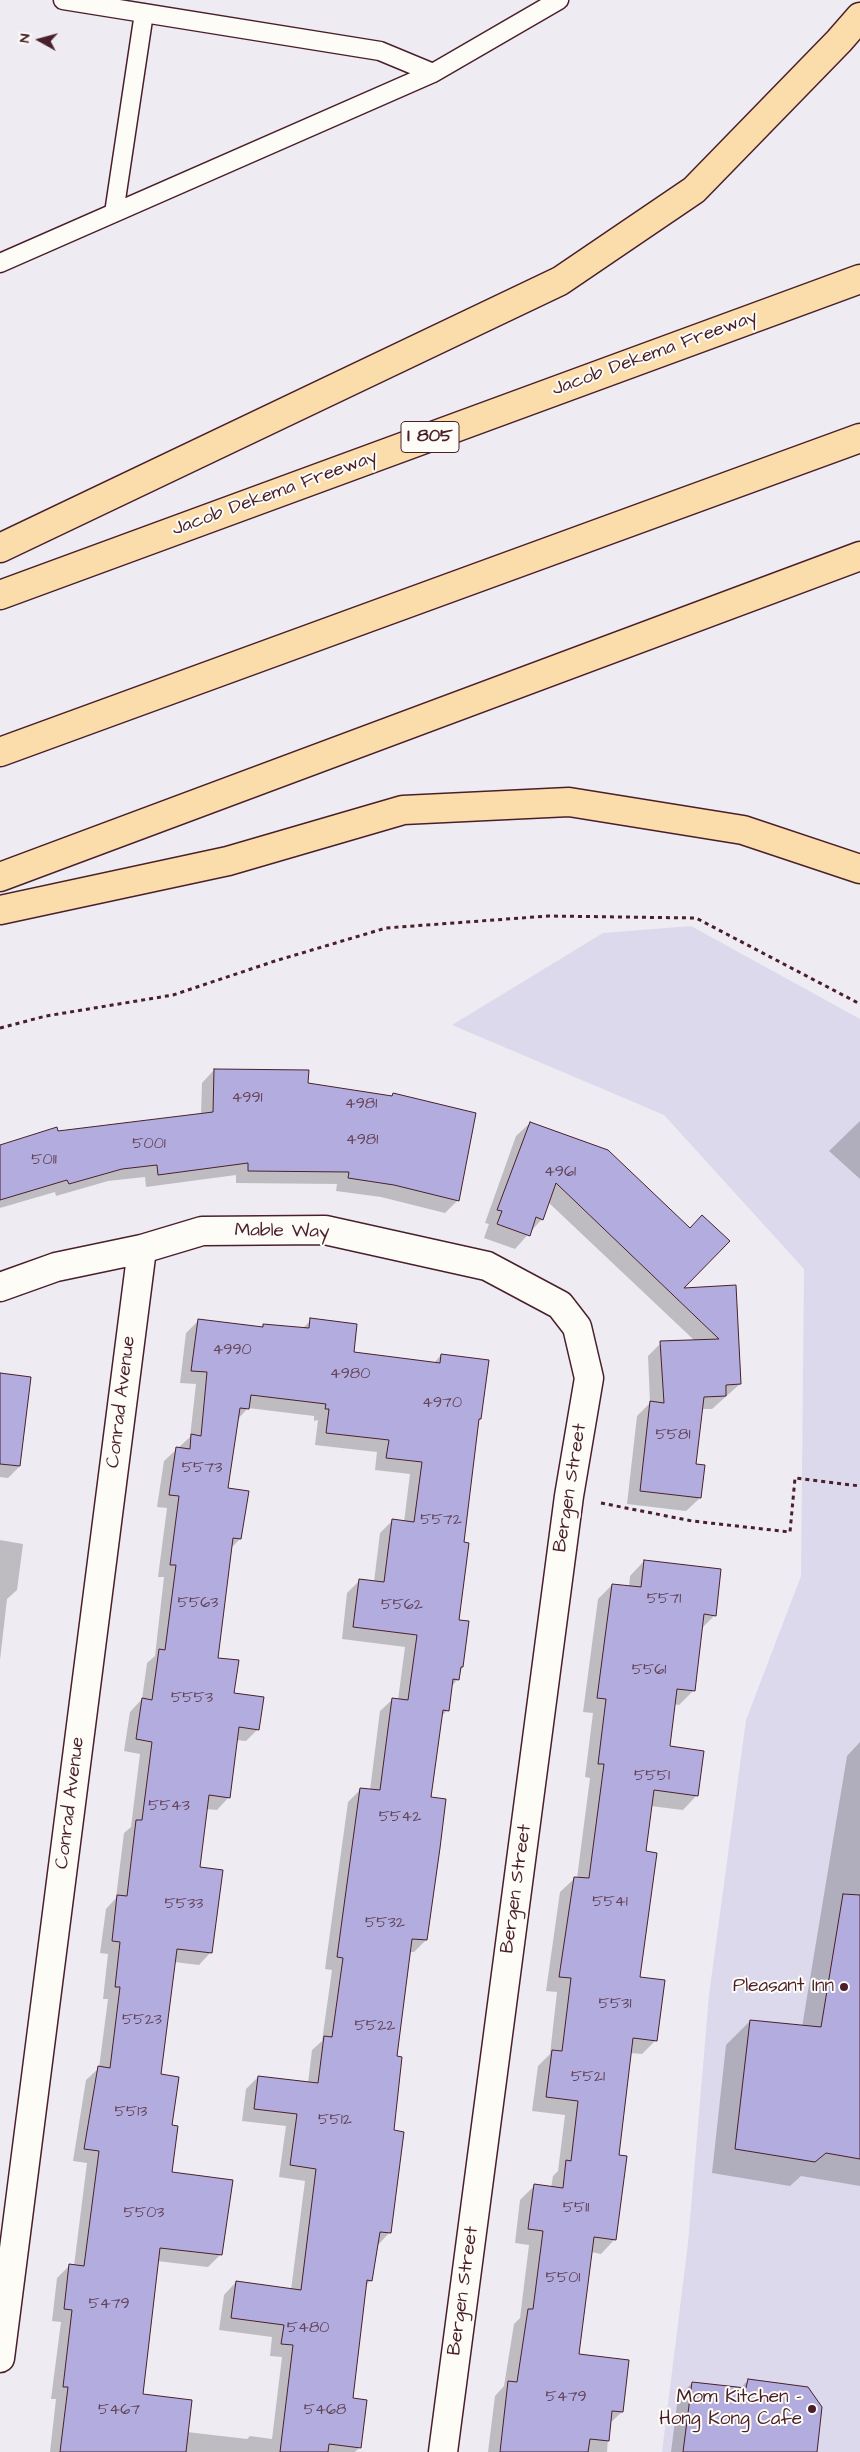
<!DOCTYPE html>
<style>
body{margin:0}
#map{position:relative;width:860px;height:2452px;overflow:hidden;background:#eeecf2;font-family:"Architects Daughter",sans-serif}
canvas{display:block}
.north{position:absolute;left:15px;top:15px;width:50px;height:50px;-webkit-text-stroke:4px #fdfcf7;paint-order:stroke;rotate:277deg;font-size:14px;font-weight:700;line-height:20px;text-align:center;color:#4a1f2b}
.north::after{content:'';display:block;margin:auto;width:18px;height:22px;background:#4a1f2b;clip-path:polygon(50% 0,100% 100%,50% 72%,0 100%)}
</style>
<div id="map">
<canvas width="860" height="2452"></canvas>
<div class="north">N</div>
</div>
<script>
const c = document.querySelector('canvas').getContext('2d');
c.lineJoin = 'round';
function fillPath(path, color) { c.fillStyle = color; c.fill(path, 'evenodd'); }
const toPath = rows => new Path2D(rows.map(r => 'M' + r).join(''));
function trace(path, color, width, dash) { c.strokeStyle = color; c.lineWidth = width; c.lineCap = dash ? 'butt' : 'round'; c.setLineDash(dash || []); c.stroke(path); }
function label(font, color, halo, rows, align = 'center') {
  c.font = font + ' "Architects Daughter",sans-serif'; c.lineWidth = 4; c.setLineDash([]); c.textBaseline = 'middle'; c.strokeStyle = halo; c.fillStyle = color; for (const [text, x, y, turn = 0] of rows) {
    c.save(); c.translate(x, y); c.rotate((+turn || 0) * Math.PI / 180); c.textAlign = isNaN(turn) ? turn : align; if (halo) c.strokeText(text, 0, 0); c.fillText(text, 0, 0); c.restore();
  }
}
fillPath(toPath([
 [691,926,860,1019,860,2452,662,2452,688,2243,709,1995,746,1720,801,1576,804,1269,664,1115,452,1025,603,933]
]), '#dcd9ec');
fillPath(toPath([
 [214,1070,390,1097,393,1094,458,1200,445,1213,381,1197,336,1191,337,1184,236,1183,236,1175,146,1187,145,1177,108,1181,56,1196,55,1192,0,1208,0,1146,57,1132,201,1115,202,1083],
 [860,1121,860,1179,829,1151],
 [530,1123,681,1290,735,1286,740,1384,712,1409,701,1409,694,1465,700,1498,686,1511,627,1504,637,1416,650,1403,648,1356,661,1343,695,1341,548,1202,542,1219,515,1249,484,1238,489,1224,485,1223,516,1136],
 [311,1320,352,1354,433,1364,441,1355,480,1419,477,1421,463,1543,458,1621,462,1667,458,1679,451,1687,448,1710,440,1717,430,1798,426,1940,414,1952,409,1952,395,2058,390,2232,378,2245,371,2280,365,2286,352,2399,360,2447,355,2452,50,2452,56,2399,51,2399,61,2322,52,2321,57,2278,69,2266,74,2266,87,2163,73,2161,86,2080,99,2068,108,1999,103,1999,108,1954,100,1953,106,1909,116,1898,124,1833,131,1827,140,1754,124,1751,130,1712,142,1699,147,1663,155,1656,164,1577,158,1577,167,1508,157,1507,164,1461,190,1437,196,1384,180,1383,186,1333,198,1321,261,1328,264,1325,302,1329],
 [248,1408,314,1416,314,1421,318,1420,315,1445,377,1452,375,1470,410,1474,404,1522,392,1521,380,1533,374,1582,360,1580,347,1593,342,1639,405,1647,398,1700,393,1699,380,1711,370,1790,361,1789,348,1802,325,1969,332,1970,322,2041,312,2050,308,2083,258,2077,246,2089,242,2121,286,2126,279,2177,305,2181,291,2290,236,2282,224,2295,219,2330,272,2337,270,2356,282,2357,272,2439,250,2436,247,2439,187,2432,142,2396,157,2261,208,2267,220,2255,232,2181,170,2174,171,2126,159,2076,174,1962,199,1965,211,1952,198,1869,206,1809,217,1810,229,1797,236,1740,246,1741,258,1729,232,1694,216,1659,230,1549,240,1539,227,1489,238,1419],
 [0,1374,29,1378,19,1467,8,1478,0,1477],
 [0,1540,23,1544,17,1590,7,1599,0,1660],
 [644,1561,715,1615,701,1629,693,1691,679,1705,674,1704,669,1747,697,1795,683,1810,650,1806,645,1852,639,1978,656,2040,642,2054,630,2053,618,2156,615,2239,601,2254,591,2252,577,2355,622,2412,609,2424,607,2452,488,2452,495,2396,504,2386,514,2324,520,2318,529,2245,515,2243,520,2200,534,2186,551,2188,553,2176,558,2171,565,2115,532,2111,538,2066,550,2054,557,1992,546,1991,560,1892,575,1878,577,1878,590,1778,585,1777,593,1713,583,1712,598,1599,612,1585,629,1587,630,1576],
 [860,1742,860,2186,801,2176,790,2186,712,2173,726,2045,750,2021,802,2027,847,1756],
 [748,2380,816,2452,671,2452,678,2397,692,2383,740,2389]
]), '#0003');
const building = toPath([
 [214,1069,309,1070,308,1083,392,1096,393,1093,476,1113,459,1201,394,1185,348,1178,349,1172,248,1171,248,1163,158,1175,157,1165,122,1169,69,1184,67,1180,0,1200,0,1145,57,1127,58,1131,213,1112,214,1069],
 [530,1122,608,1150,690,1228,702,1215,730,1241,684,1288,736,1285,741,1384,726,1385,726,1396,704,1397,696,1464,705,1465,701,1498,640,1491,650,1401,664,1403,660,1341,719,1339,556,1183,543,1220,536,1217,530,1236,497,1224,502,1211,497,1210,530,1122],
 [310,1318,357,1324,354,1352,440,1363,441,1354,489,1360,481,1419,479,1419,464,1542,469,1543,459,1620,469,1621,463,1667,461,1667,459,1680,453,1679,449,1711,443,1710,431,1797,446,1799,440,1848,427,1940,412,1939,397,2056,402,2057,394,2130,404,2132,391,2233,380,2232,372,2281,367,2280,353,2398,367,2400,361,2448,329,2444,328,2452,280,2452,293,2345,281,2344,284,2325,231,2318,236,2281,301,2290,316,2169,290,2165,297,2114,254,2109,258,2076,318,2083,324,2036,332,2037,343,1958,337,1957,360,1788,380,1790,392,1698,408,1700,417,1635,353,1627,359,1579,384,1582,392,1519,414,1522,422,1462,386,1458,389,1440,326,1433,329,1409,325,1409,326,1404,251,1395,249,1409,240,1408,228,1488,249,1491,241,1539,233,1538,218,1658,239,1660,234,1693,264,1697,259,1730,239,1727,230,1798,209,1795,200,1867,223,1870,212,1953,177,1949,161,2074,179,2077,172,2125,178,2126,172,2172,233,2180,222,2255,160,2248,143,2394,192,2400,186,2452,60,2452,68,2387,63,2387,72,2310,64,2309,69,2264,84,2266,99,2151,84,2149,98,2066,110,2068,120,1987,115,1987,120,1942,112,1941,117,1895,127,1896,136,1820,142,1820,152,1742,136,1739,142,1698,152,1700,159,1649,165,1650,176,1565,170,1565,179,1496,169,1495,176,1447,190,1449,191,1434,201,1436,207,1372,191,1371,198,1319,263,1327,263,1324,309,1328,310,1318],
 [0,1373,31,1377,20,1466,0,1464,0,1373],
 [644,1560,721,1569,716,1616,704,1614,695,1691,677,1689,670,1746,704,1751,698,1796,654,1790,646,1851,657,1853,640,1977,665,1980,657,2041,633,2038,619,2155,627,2156,616,2240,594,2237,579,2354,629,2360,623,2412,612,2411,609,2441,590,2439,588,2452,500,2452,508,2381,517,2382,528,2309,533,2309,543,2231,528,2229,534,2184,563,2188,566,2160,571,2161,578,2101,546,2097,552,2050,562,2051,571,1978,559,1977,574,1877,589,1878,604,1764,598,1764,606,1699,597,1698,612,1584,641,1587,644,1560],
 [843,1894,860,1895,860,2159,826,2153,815,2162,735,2149,750,2020,821,2027,843,1894],
 [748,2379,808,2387,822,2407,817,2452,683,2452,692,2382,746,2388,748,2379]
]);
fillPath(building, '#b2adde');
trace(building, '#4a1f2b', 1);
const lane = toPath([
 [63,0,380,51,433,73],
 [114,213,144,13],
 [0,263,433,73,559,0]
]);
const street = toPath([
 [0,1287,56,1267,142,1249,202,1231,325,1230,487,1266,560,1305,577,1327,589,1378,569,1496,443,2452],
 [0,2358,142,1249]
]);
const highway = toPath([
 [0,548,560,281,694,190,839,41,860,17],
 [0,595,860,279],
 [0,752,860,438],
 [0,877,860,556],
 [0,910,228,861,403,810,569,802,743,830,860,869]
]);
trace(lane, '#4a1f2b', 21);
trace(street, '#4a1f2b', 31);
trace(highway, '#4a1f2b', 31);
trace(toPath([
 [0,1028,46,1016,173,995,275,961,386,928,548,916,696,918,860,1004],
 [601,1503,692,1521,790,1532,795,1478,860,1486]
]), '#4a1f2b', 3, [4, 4]);
trace(lane, '#fdfcf7', 18);
trace(street, '#fdfcf7', 28);
trace(highway, '#faddab', 28);
for (const [x, y, r, color] of [
 [844,1987,5,"#4a1f2b"],
 [812,2409,5,"#4a1f2b"]
]) { const dot = new Path2D(); dot.arc(x, y, r, 0, 2 * Math.PI); c.fillStyle = color; c.fill(dot); trace(dot, '#fdfcf7', 2); }
label('16px', '#644258', null, [
 ["4991",247,1099],
 ["4981",361,1105],
 ["4981",362,1141],
 ["5001",149,1145],
 ["5011",44,1161],
 ["4961",560,1173],
 ["4990",232,1351],
 ["4980",350,1375],
 ["4970",442,1404],
 ["5581",673,1436],
 ["5573",202,1469],
 ["5572",441,1521],
 ["5571",664,1600],
 ["5563",198,1604],
 ["5562",402,1606],
 ["5561",649,1671],
 ["5553",192,1699],
 ["5551",652,1777],
 ["5543",169,1807],
 ["5542",400,1818],
 ["5541",610,1903],
 ["5533",184,1905],
 ["5532",385,1924],
 ["5531",615,2005],
 ["5523",142,2021],
 ["5522",375,2027],
 ["5521",588,2078],
 ["5513",131,2113],
 ["5512",335,2121],
 ["5511",576,2209],
 ["5503",144,2214],
 ["5501",563,2279],
 ["5479",109,2305],
 ["5480",308,2329],
 ["5479",566,2398],
 ["5467",119,2411],
 ["5468",325,2411]
]);
for (const [x, y, w] of [
 [430,437,58]
]) { const box = new Path2D(); box.roundRect(x - w / 2, y - 15.5, w, 31, 4); c.fillStyle = '#fdfcf7'; c.fill(box); trace(box, '#4a1f2b', 1); }
label('bold 18px', '#4a1f2b', null, [
 ["I 805",430,437]
]);
label('19px', '#4a1f2b', '#fdfcf7', [
 ["Jacob Dekema Freeway",655,354,-20],
 ["Jacob Dekema Freeway",275,494,-20],
 ["Mable Way",282,1232,1],
 ["Conrad Avenue",122,1402,-83],
 ["Bergen Street",571,1488,-81],
 ["Conrad Avenue",71,1803,-83],
 ["Bergen Street",517,1889,-82],
 ["Bergen Street",464,2291,-82]
]);
label('19px', '#4a1f2b', '#fdfcf7', [
 ["Pleasant Inn",834,1987],
 ["Mom Kitchen -",802,2398],
 ["Hong Kong Cafe",802,2420]
], 'right');
</script>
